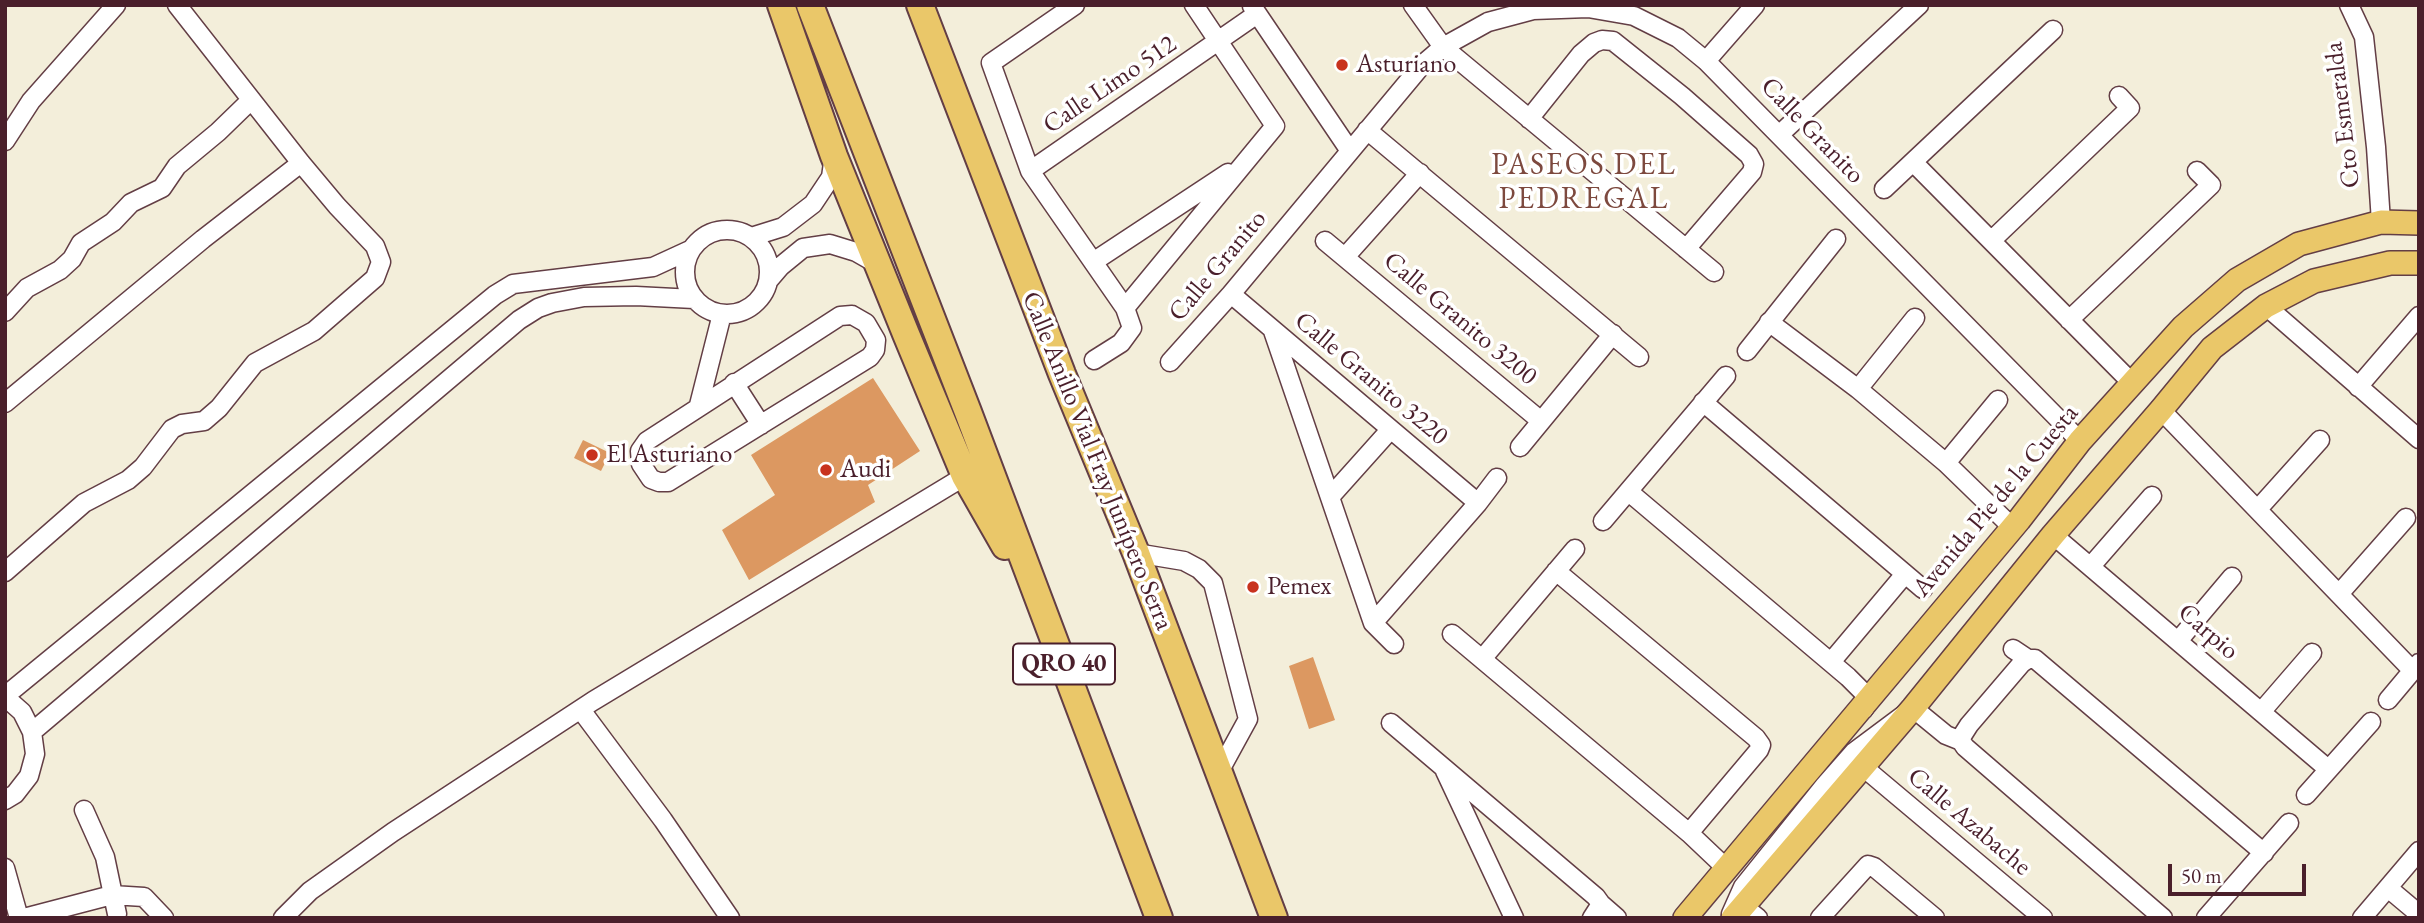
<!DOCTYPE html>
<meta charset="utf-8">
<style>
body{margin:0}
#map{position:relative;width:2424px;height:923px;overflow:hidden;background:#f3eeda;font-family:"EB Garamond",serif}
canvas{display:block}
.frame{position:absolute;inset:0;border:7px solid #4a1f2b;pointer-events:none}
.scale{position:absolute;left:2168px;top:864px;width:138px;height:32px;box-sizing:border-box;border:4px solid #4a1f2b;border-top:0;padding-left:9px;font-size:21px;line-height:24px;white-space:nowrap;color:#4a1f2b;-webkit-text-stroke:5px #fff;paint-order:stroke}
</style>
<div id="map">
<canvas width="2424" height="923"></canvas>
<div class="frame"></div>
<div class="scale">50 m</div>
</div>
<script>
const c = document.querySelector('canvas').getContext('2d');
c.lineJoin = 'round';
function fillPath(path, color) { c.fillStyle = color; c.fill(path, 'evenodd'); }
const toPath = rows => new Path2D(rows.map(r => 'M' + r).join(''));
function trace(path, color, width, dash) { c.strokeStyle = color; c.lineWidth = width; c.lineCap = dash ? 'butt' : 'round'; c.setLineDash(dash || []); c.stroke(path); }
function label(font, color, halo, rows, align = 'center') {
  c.font = font + ' "EB Garamond",serif'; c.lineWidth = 7; c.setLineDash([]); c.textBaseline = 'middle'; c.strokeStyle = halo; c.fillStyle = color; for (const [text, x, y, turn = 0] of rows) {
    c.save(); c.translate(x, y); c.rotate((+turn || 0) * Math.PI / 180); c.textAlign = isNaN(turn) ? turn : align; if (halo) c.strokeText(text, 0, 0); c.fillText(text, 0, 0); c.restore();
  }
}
fillPath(toPath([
 [873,378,920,451,868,485,875,502,749,580,722,530,775,495,751,455],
 [583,440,610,453,601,471,574,458],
 [1313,657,1335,720,1309,729,1289,666]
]), '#dc9861');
const minor = toPath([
 [1075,5,991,63,1030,171,1125,308,1132,328,1121,343,1094,360],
 [1413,5,1443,47,1714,272],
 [2349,5,2364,37,2376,147,2381,222],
 [1252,6,1350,151],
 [1706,61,1755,5],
 [1529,119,1581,54,1594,43,1602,40,1613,41,1682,96,1749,155,1754,164,1752,172,1686,249],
 [1367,130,1639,357],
 [1779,135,1919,5],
 [5,141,31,101,116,5],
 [1913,162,2132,383],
 [1030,171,1257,14],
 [1884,189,2053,30],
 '685 272a42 42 0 1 1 84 0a42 42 0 1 1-84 0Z',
 [751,237,783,227,813,204,831,177,834,156],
 [1992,240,2130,108,2119,96],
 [1325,241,1541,421],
 [1345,257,1420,173],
 [1093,262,1228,173],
 [769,280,781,266,803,248,830,244,856,252,877,264],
 [1231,294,1478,503],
 [2266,306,2419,439],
 [1125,308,1275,126,1194,5],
 [5,312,27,288,60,270,72,259,81,243,113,222,131,203,162,188,177,166,218,132,251,100],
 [852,315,866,323,876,340,875,350,870,357,668,482,659,482,651,479,641,464,640,451,647,441,840,316,852,315],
 [2069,320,2211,185,2197,171],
 [1769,322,1858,389,1946,463,2012,527],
 [1273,331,1373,623,1394,644],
 [1747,351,1836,239],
 [1170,362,1231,294,1422,65,1443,47,1488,22,1533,10,1588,8,1634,16,1678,38,1706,61,2080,441],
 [734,383,761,425],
 [2358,387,2419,316],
 [1858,389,1915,318],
 [1703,402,1923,589],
 [5,403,203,239,301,163],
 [699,405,722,314],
 [2161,410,2413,671],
 [1520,447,1613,334],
 [1946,463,1998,400],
 [1629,492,1848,677,1869,698,1864,709],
 [1330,497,1390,430],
 [2258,509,2320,440],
 [1603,521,1726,376],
 [2053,535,2328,769],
 [1136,553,1184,561,1199,569,1213,583,1248,719,1219,772],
 [2091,566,2152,496],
 [1556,571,1756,738,1761,745,1759,750,1689,833],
 [5,572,84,503,128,480,143,467,172,429,182,424,204,421,219,408,255,363,314,331,375,278,381,262,375,246,337,206,301,163,177,5],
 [2339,594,2406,518],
 [1373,623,1478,503,1497,478],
 [1452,634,1689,833,1727,869],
 [2178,641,2232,577],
 [2013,649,2028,659],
 [1482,659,1575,549],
 [1831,662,1905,574],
 [5,696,495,295,513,284,653,267,690,250],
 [5,697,22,712,32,732,35,754,29,776,15,794,5,800],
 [2388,700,2419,663],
 [581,710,663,820,730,918],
 [2261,712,2312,653],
 [1391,723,1596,897,1601,904,1592,918],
 [32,732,519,320,538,308,552,303,584,297,636,296,694,299],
 [1961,741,1962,736,1969,725,2022,663,2028,659,2035,659,2264,853],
 [1862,766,2043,918],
 [1445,771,1514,918],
 [2306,795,2371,722],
 [84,810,105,857,117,914],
 [5,868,19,918],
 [2388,888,2419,914],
 [1601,904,1617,918],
 [1743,906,1758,918],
 [1731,914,1743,887,1825,785,1854,752,1913,708,1946,735,1961,741,1965,747,2163,918],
 [24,918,112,895,144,897,164,918],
 [283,918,310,891,393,832,593,701,965,476],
 [1820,918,1868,865,1874,867,1935,918],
 [2206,918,2289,823],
 [2362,918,2419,851]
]);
const major = toPath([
 [1685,918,2019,520,2080,441,2183,327,2237,280,2299,244,2381,222,2419,223],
 [1733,918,1913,708,2053,535,2161,410,2212,348,2266,306,2314,281,2390,263,2419,263]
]);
const highway = toPath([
 [781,5,834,156,906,334,965,476,1005,546],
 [810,5,968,412,1159,918],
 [920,5,1062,374,1136,553,1274,918]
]);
trace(minor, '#633e45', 21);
trace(major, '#633e45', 26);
trace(highway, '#633e45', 30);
trace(minor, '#fff', 18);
trace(major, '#eac769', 23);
trace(highway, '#eac769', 26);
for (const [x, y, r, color] of [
 [1342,65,7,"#c8321e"],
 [592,455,7,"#c8321e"],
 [826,470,7,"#c8321e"],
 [1253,587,7,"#c8321e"]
]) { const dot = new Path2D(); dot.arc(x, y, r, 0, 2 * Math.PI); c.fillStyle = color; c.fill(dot); trace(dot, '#fff', 2.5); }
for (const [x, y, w] of [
 [1064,664,102]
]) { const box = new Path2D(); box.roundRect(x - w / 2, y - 20.5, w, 41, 5); c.fillStyle = '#fff'; c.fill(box); trace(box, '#4a1f2b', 2); }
label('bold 24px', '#4a1f2b', null, [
 ["QRO 40",1064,664]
]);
label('26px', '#4a1f2b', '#fff', [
 ["Asturiano",1356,65],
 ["El Asturiano",606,455],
 ["Audi",840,470],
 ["Pemex",1267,587]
], 'left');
label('26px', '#4a1f2b', '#fff', [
 ["Calle Limo 512",1110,85,-34],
 ["Cto Esmeralda",2343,115,-97],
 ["Calle Granito",1812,131,46],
 ["Calle Granito",1218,266,-50],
 ["Calle Granito 3200",1460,319,40],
 ["Calle Granito 3220",1371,379,40],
 ["Calle Anillo Vial Fray Junípero Serra",1097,461,68],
 ["Avenida Pie de la Cuesta",1996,501,-50],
 ["Carpio",2208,632,41],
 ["Calle Azabache",1969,822,40]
]);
c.letterSpacing = '2px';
label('30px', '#7d493e', '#fff', [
 ["PASEOS DEL",1584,166],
 ["PEDREGAL",1584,200]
]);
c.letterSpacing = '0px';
</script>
